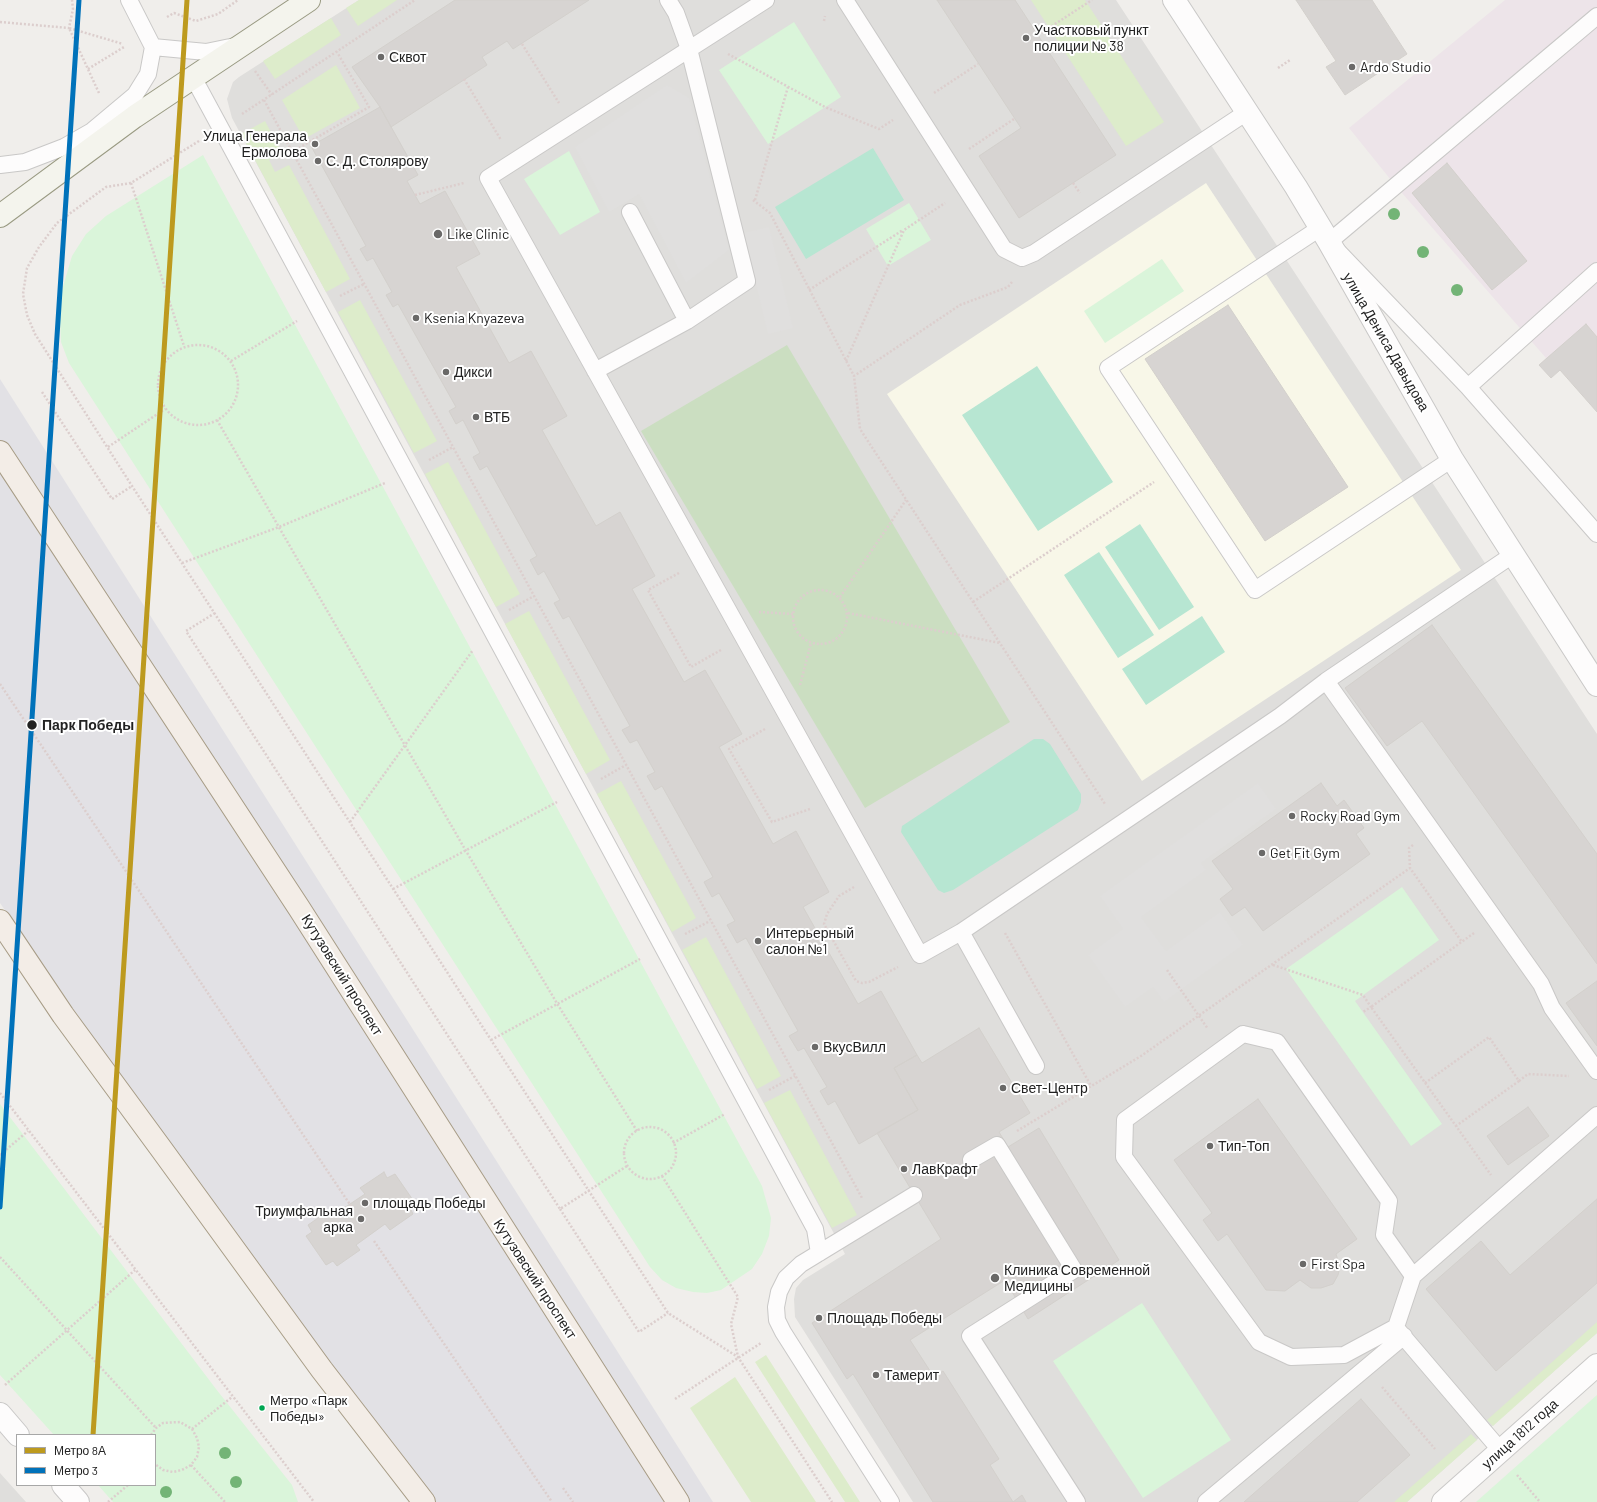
<!DOCTYPE html>
<meta charset="utf-8">
<style>
body{margin:0}
#map{position:relative;width:1597px;height:1502px;overflow:hidden;background:#f0eeeb;font-family:Barlow,sans-serif}
canvas{display:block}
.legend{position:absolute;left:16px;top:1434px;width:140px;height:52px;box-sizing:border-box;background:#fff;border:1px solid #a7a7a7;margin:0;padding:5px 7px;list-style:none;font-size:12px;color:#222}
.legend li{display:flex;align-items:center;gap:8px;height:20px}
.legend b{width:20px;border:1px solid #a7a7a7}
</style>
<div id="map">
<canvas width="1597" height="1502"></canvas>
<ul class="legend">
<li><b style="height:5px;background:#bd9a1e"></b>Метро 8А</li>
<li><b style="height:5px;background:#0072ba"></b>Метро 3</li>
</ul>
</div>
<script>
const c = document.querySelector('canvas').getContext('2d');
c.lineJoin = 'round';
function fillPath(path, color) { c.fillStyle = color; c.fill(path, 'evenodd'); }
const toPath = rows => new Path2D(rows.map(r => 'M' + r).join(''));
function trace(path, color, width, dash) { c.strokeStyle = color; c.lineWidth = width; c.lineCap = dash ? 'butt' : 'round'; c.setLineDash(dash || []); c.stroke(path); }
function label(font, color, halo, rows, align = 'center') {
  c.font = font + ' Barlow,sans-serif'; c.lineWidth = 4; c.setLineDash([]); c.textBaseline = 'middle'; c.strokeStyle = halo; c.fillStyle = color; for (const [text, x, y, turn = 0] of rows) {
    c.save(); c.translate(x, y); c.rotate((+turn || 0) * Math.PI / 180); c.textAlign = isNaN(turn) ? turn : align; if (halo) c.strokeText(text, 0, 0); c.fillText(text, 0, 0); c.restore();
  }
}
fillPath(toPath([
 [359,0,1116,0,1597,734,1597,1333,1407,1502,913,1502,795,1317,794,1299,796,1288,803,1280,845,1254,232,118,227,99,233,82,239,77],
 [0,1473,26,1502,0,1502]
]), '#dfdedc');
fillPath(toPath([
 [1505,0,1597,0,1597,412,1560,370,1551,378,1539,365,1546,358,1395,185,1349,128]
]), '#ede4e9');
fillPath(toPath([
 [1206,183,1461,570,1142,781,887,394]
]), '#f8f7e8');
fillPath(toPath([
 [359,0,397,0,358,26,346,8],
 [1031,0,1085,0,1164,122,1126,146],
 [331,18,341,35,275,79,263,61],
 [336,65,360,108,304,139,282,100],
 [265,121,282,153,269,160,275,172,289,165,350,279,326,292,241,134],
 [360,300,437,441,414,453,338,312],
 [448,462,520,594,496,607,425,474],
 [529,611,610,760,586,774,505,624],
 [621,781,696,918,672,932,597,794],
 [706,937,781,1076,757,1089,682,950],
 [790,1090,857,1215,832,1228,764,1103],
 [1597,1322,1597,1333,1493,1426,1487,1420],
 [766,1355,860,1502,845,1502,755,1362],
 [735,1377,816,1502,751,1502,690,1408],
 [1471,1434,1477,1440,1407,1502,1394,1502]
]), '#ddeccb');
fillPath(toPath([
 [787,345,1010,722,865,808,641,431]
]), '#cbdec1');
fillPath(toPath([
 [794,22,841,97,768,144,719,70],
 [569,151,600,212,560,235,524,179],
 [203,155,762,1186,771,1218,769,1236,762,1254,752,1269,721,1290,707,1293,693,1292,676,1288,662,1280,650,1267,69,363,61,342,59,300,72,256,86,234,106,216],
 [909,203,931,240,888,266,866,229],
 [1162,259,1184,291,1105,343,1084,311],
 [1402,887,1439,940,1355,1001,1442,1124,1411,1146,1286,969],
 [0,1104,216,1389,292,1485,298,1502,113,1502,98,1485,155,1485,155,1435,54,1435,0,1375],
 [1142,1303,1231,1440,1143,1498,1053,1361],
 [1597,1395,1597,1502,1476,1502,1512,1470]
]), '#daf5da');
fillPath(toPath([
 [873,148,904,200,806,259,775,207],
 [1037,366,1113,482,1038,531,962,415],
 [1140,524,1194,607,1159,630,1105,547],
 [1099,552,1154,635,1118,658,1064,575],
 [1202,616,1225,652,1146,705,1122,669],
 [1034,739,1043,739,1050,744,1081,794,1081,802,1078,810,953,890,944,893,938,890,901,832,902,826]
]), '#b7e6d2');
fillPath(toPath([
 [667,85,689,98,729,250,686,283,639,194,609,212,575,147],
 [769,227,793,328,768,334,744,233],
 [1258,783,1276,809,1201,863,1206,870,1141,917,1166,951,1220,912,1243,945,1164,1002,1153,987,1125,1007,1088,955,1123,929,1100,896]
]), '#e0dfde');
fillPath(toPath([
 [0,379,713,1502,415,1502,0,903]
]), '#e2e1e5');
const building = toPath([
 [455,0,589,0,513,49,507,41,482,57,487,65,391,127,380,107,352,67,455,0],
 [937,0,1015,0,1116,155,1019,218,979,156,1021,128,937,0],
 [1296,0,1372,0,1407,54,1345,95,1326,67,1336,61,1296,0],
 [380,107,418,175,407,181,420,204,445,191,480,254,456,267,509,363,531,351,567,416,542,430,596,526,620,512,655,576,632,589,684,682,705,670,742,734,719,747,773,844,796,831,829,892,803,907,858,1004,881,991,917,1055,894,1068,918,1110,859,1144,835,1101,828,1105,820,1091,827,1087,804,1048,798,1051,789,1036,798,1031,746,938,737,943,727,925,735,921,719,893,712,897,704,882,713,877,662,786,655,790,647,776,655,772,637,740,630,743,622,730,630,726,569,616,563,619,554,603,560,600,544,571,538,575,530,560,537,556,487,466,480,470,473,457,480,453,463,420,456,424,449,411,456,407,398,304,393,307,386,295,392,292,373,258,367,261,360,249,366,246,311,146,380,107],
 [1447,163,1527,261,1492,290,1412,193,1447,163],
 [1228,305,1348,487,1265,541,1145,359,1228,305],
 [1586,324,1597,337,1597,412,1560,370,1551,378,1539,365,1586,324],
 [1432,625,1597,854,1597,964,1422,721,1387,746,1345,688,1432,625],
 [1321,783,1337,806,1344,800,1364,828,1356,834,1370,854,1263,931,1245,907,1232,916,1220,899,1233,889,1212,861,1321,783],
 [1597,981,1597,1046,1566,1003,1597,981],
 [979,1028,1030,1113,999,1132,1008,1147,1039,1128,1119,1260,1028,1319,1005,1280,910,1340,934,1377,943,1371,999,1459,990,1465,1013,1502,1022,1495,1026,1502,933,1502,853,1374,847,1379,812,1323,941,1239,877,1133,918,1110,894,1068,917,1055,922,1063,979,1028],
 [1258,1099,1357,1239,1336,1254,1340,1267,1338,1275,1333,1284,1321,1288,1311,1288,1300,1280,1285,1291,1266,1290,1227,1234,1218,1241,1203,1220,1212,1213,1174,1160,1258,1099],
 [1528,1107,1549,1136,1508,1165,1487,1136,1528,1107],
 [384,1172,387,1178,395,1174,415,1203,409,1206,413,1214,390,1230,385,1224,356,1245,360,1250,337,1266,333,1261,326,1265,306,1236,312,1232,308,1225,331,1209,335,1214,365,1194,360,1188,384,1172],
 [1597,1199,1597,1283,1496,1371,1426,1289,1481,1241,1510,1275,1597,1199],
 [1361,1399,1410,1455,1357,1502,1244,1502,1361,1399]
]);
fillPath(building, '#d7d4d2');
trace(building, '#d3d0cc', 1);
const service = toPath([
 [766,0,488,178,920,955,961,932,1280,716,1326,681,1514,554],
 [845,0,1004,249,1022,258,1034,253,1247,112],
 [1597,16,1329,242,1468,387,1597,534],
 [153,47,206,52,235,46],
 [193,77,815,1229,819,1253],
 [0,165,25,162,64,147,92,131,135,95,148,74,153,47,129,0],
 [630,212,687,321],
 [1320,228,1108,368,1255,590,1452,459],
 [595,371,687,321,747,281,689,49,676,13,668,0],
 [1468,387,1597,271],
 [1326,681,1541,984,1552,1008,1597,1071],
 [961,932,1036,1066],
 [1243,1034,1277,1042,1389,1201,1384,1235,1413,1276,1396,1327,1344,1355,1291,1357,1259,1342,1124,1157,1125,1120,1243,1034],
 [971,1160,997,1145,1074,1270,970,1336,1077,1502],
 [1413,1276,1597,1115],
 [1397,1329,1501,1451],
 [891,1502,783,1332,777,1320,776,1307,779,1292,786,1278,801,1264,914,1195],
 [1206,1502,1404,1336]
]);
const minor = toPath([
 [0,1414,18,1435],
 [63,1485,78,1502]
]);
const tertiary = toPath([
 [1174,0,1296,187,1329,242,1452,459,1597,685],
 [1443,1502,1597,1365]
]);
const secondary = toPath([
 [0,216,134,117,309,0]
]);
const primary = toPath([
 [0,452,299,908,678,1502],
 [0,921,63,1015,162,1150,322,1370,424,1502]
]);
trace(service, '#c9c8c7', 18);
trace(minor, '#c9c8c7', 24);
trace(tertiary, '#c9c8c7', 24);
trace(secondary, '#999a82', 24);
trace(primary, '#a79c86', 24);
trace(toPath([
 [167,17,174,13,196,21,218,14,238,0],
 [824,21,825,16],
 [0,22,69,28,73,9,72,0],
 [1038,35,1092,0],
 [522,44,559,103],
 [728,54,825,107,879,129,893,120],
 [1278,68,1290,60],
 [88,69,124,47],
 [255,71,272,95],
 [464,79,501,140],
 [99,93,69,28,123,44],
 [934,93,978,64],
 [264,100,862,1198],
 [242,114,415,0],
 [199,141,131,183,106,187,57,223,39,247,27,268,23,294,27,315,35,334,132,486,668,1313,738,1357],
 [969,149,1014,119],
 [292,152,369,107,337,52],
 [131,183,184,346],
 [1073,183,1080,193],
 [415,195,464,183],
 [753,200,770,213,854,376],
 [755,200,788,87],
 [1012,282,1008,287,960,305,854,376,860,429,1105,804],
 [809,290,903,230],
 [340,296,364,284],
 '158 385a40 40 0 1 1 80 0a40 40 0 1 1-80 0Z',
 [231,361,297,321],
 [846,361,904,230,945,203],
 [42,392,112,499,132,486],
 [217,420,466,851,558,1005,637,1131],
 [108,447,165,409],
 [429,460,453,447],
 [182,563,279,527,385,483],
 [679,573,648,590,691,667,721,650],
 '793 617a27 27 0 1 1 54 0a27 27 0 1 1-54 0Z',
 [840,597,906,500],
 [973,602,1154,482],
 [509,610,534,596],
 [759,612,793,614],
 [215,613,186,631,560,1209,627,1166],
 [848,613,1000,643],
 [0,684,351,1206],
 [800,685,811,643],
 [765,729,729,749,772,822,810,809],
 [601,779,626,765],
 [350,822,473,650],
 [1413,845,1409,848,1410,868,1462,942],
 [854,887,839,896,827,914,824,924,856,981,862,983,869,982,898,967],
 [393,889,557,802],
 [1005,933,1091,1086],
 [1474,933,1371,1007,1491,1175],
 [685,934,710,921],
 [1273,965,1363,995,1371,1007,1363,1012],
 [1167,970,1208,1029],
 [491,1040,640,959],
 [1519,1081,1528,1074,1569,1076],
 [1425,1083,1489,1037,1519,1081,1456,1126],
 [769,1090,795,1076],
 [0,1093,314,1502],
 '624 1153a26 26 0 1 1 52 0a26 26 0 1 1-52 0Z',
 [1017,1131,1141,1056,1410,868],
 [673,1143,725,1114],
 [0,1155,28,1131],
 [662,1176,738,1297,731,1324,738,1357,832,1502],
 [560,1209,639,1332,668,1313],
 [374,1241,552,1502],
 [0,1257,156,1428],
 [5,1385,135,1270],
 [1382,1387,1435,1449],
 [675,1399,761,1343],
 [192,1429,232,1397],
 [151,1435,156,1428,163,1423,180,1422,192,1429,197,1438,199,1447,197,1457,191,1465,182,1470,173,1472,163,1470,155,1464],
 [191,1465,225,1502],
 [1517,1475,1540,1502],
 [563,1488,573,1502],
 [108,1502,128,1485]
]), '#dccecd', 2.5, [2, 2]);
trace(service, '#fdfcfc', 16);
trace(minor, '#fdfcfc', 22);
trace(tertiary, '#fdfcfc', 22);
trace(secondary, '#f4f4ed', 22);
trace(primary, '#f3ede7', 22);
trace(toPath([
 [93,1435,187,0]
]), '#bd9a1e', 5);
trace(toPath([
 [0,1207,79,0]
]), '#0072ba', 5);
c.fillStyle = '#73b476';
for (const [x, y] of [
 [1394,214],
 [1423,252],
 [1457,290],
 [225,1453],
 [236,1482],
 [166,1492]
]) { c.beginPath(); c.arc(x, y, 6, 0, 2 * Math.PI); c.fill(); }
for (const [x, y, r, color] of [
 [1026,38,4,"#6a6968"],
 [381,57,4,"#6a6968"],
 [1352,67,4,"#6a6968"],
 [315,144,4,"#6a6968"],
 [318,161,4,"#6a6968"],
 [438,234,5,"#6a6968"],
 [416,318,4,"#6a6968"],
 [446,372,4,"#6a6968"],
 [476,417,4,"#6a6968"],
 [32,725,5.5,"#222"],
 [1292,816,4,"#6a6968"],
 [1262,853,4,"#6a6968"],
 [758,941,4,"#6a6968"],
 [815,1047,4,"#6a6968"],
 [1003,1088,4,"#6a6968"],
 [1210,1146,4,"#6a6968"],
 [904,1169,4,"#6a6968"],
 [365,1203,4,"#6a6968"],
 [361,1219,4,"#6a6968"],
 [1303,1264,4,"#6a6968"],
 [995,1278,5,"#6a6968"],
 [819,1318,4,"#6a6968"],
 [876,1375,4,"#6a6968"],
 [262,1408,3.5,"#00a651"]
]) { const dot = new Path2D(); dot.arc(x, y, r, 0, 2 * Math.PI); c.fillStyle = color; c.fill(dot); trace(dot, '#fff', 1.5); }
label('13px', '#222', '#fff', [
 ["Метро «Парк",270,1401],
 ["Победы»",270,1417]
], 'left');
label('14px', '#222', '#fff', [
 ["Участковый пункт",1034,30],
 ["полиции № 38",1034,46],
 ["Сквот",389,57],
 ["Ardo Studio",1360,67],
 ["Улица Генерала",307,136,"right"],
 ["Ермолова",307,152,"right"],
 ["С. Д. Столярову",326,161],
 ["Like Clinic",447,234],
 ["Ksenia Knyazeva",424,318],
 ["Дикси",454,372],
 ["ВТБ",484,417],
 ["Rocky Road Gym",1300,816],
 ["Get Fit Gym",1270,853],
 ["Интерьерный",766,933],
 ["салон №1",766,949],
 ["ВкусВилл",823,1047],
 ["Свет-Центр",1011,1088],
 ["Тип-Топ",1218,1146],
 ["ЛавКрафт",912,1169],
 ["площадь Победы",373,1203],
 ["Триумфальная",353,1211,"right"],
 ["арка",353,1227,"right"],
 ["First Spa",1311,1264],
 ["Клиника Современной",1004,1270],
 ["Медицины",1004,1286],
 ["Площадь Победы",827,1318],
 ["Тамерит",884,1375]
], 'left');
label('14px', '#222', '#fff', [
 ["улица Дениса Давыдова",1386,342,60],
 ["Кутузовский проспект",342,975,58],
 ["Кутузовский проспект",535,1279,57],
 ["улица 1812 года",1520,1434,-42]
]);
label('bold 14px', '#222', '#fff', [
 ["Парк Победы",42,725]
], 'left');
</script>
